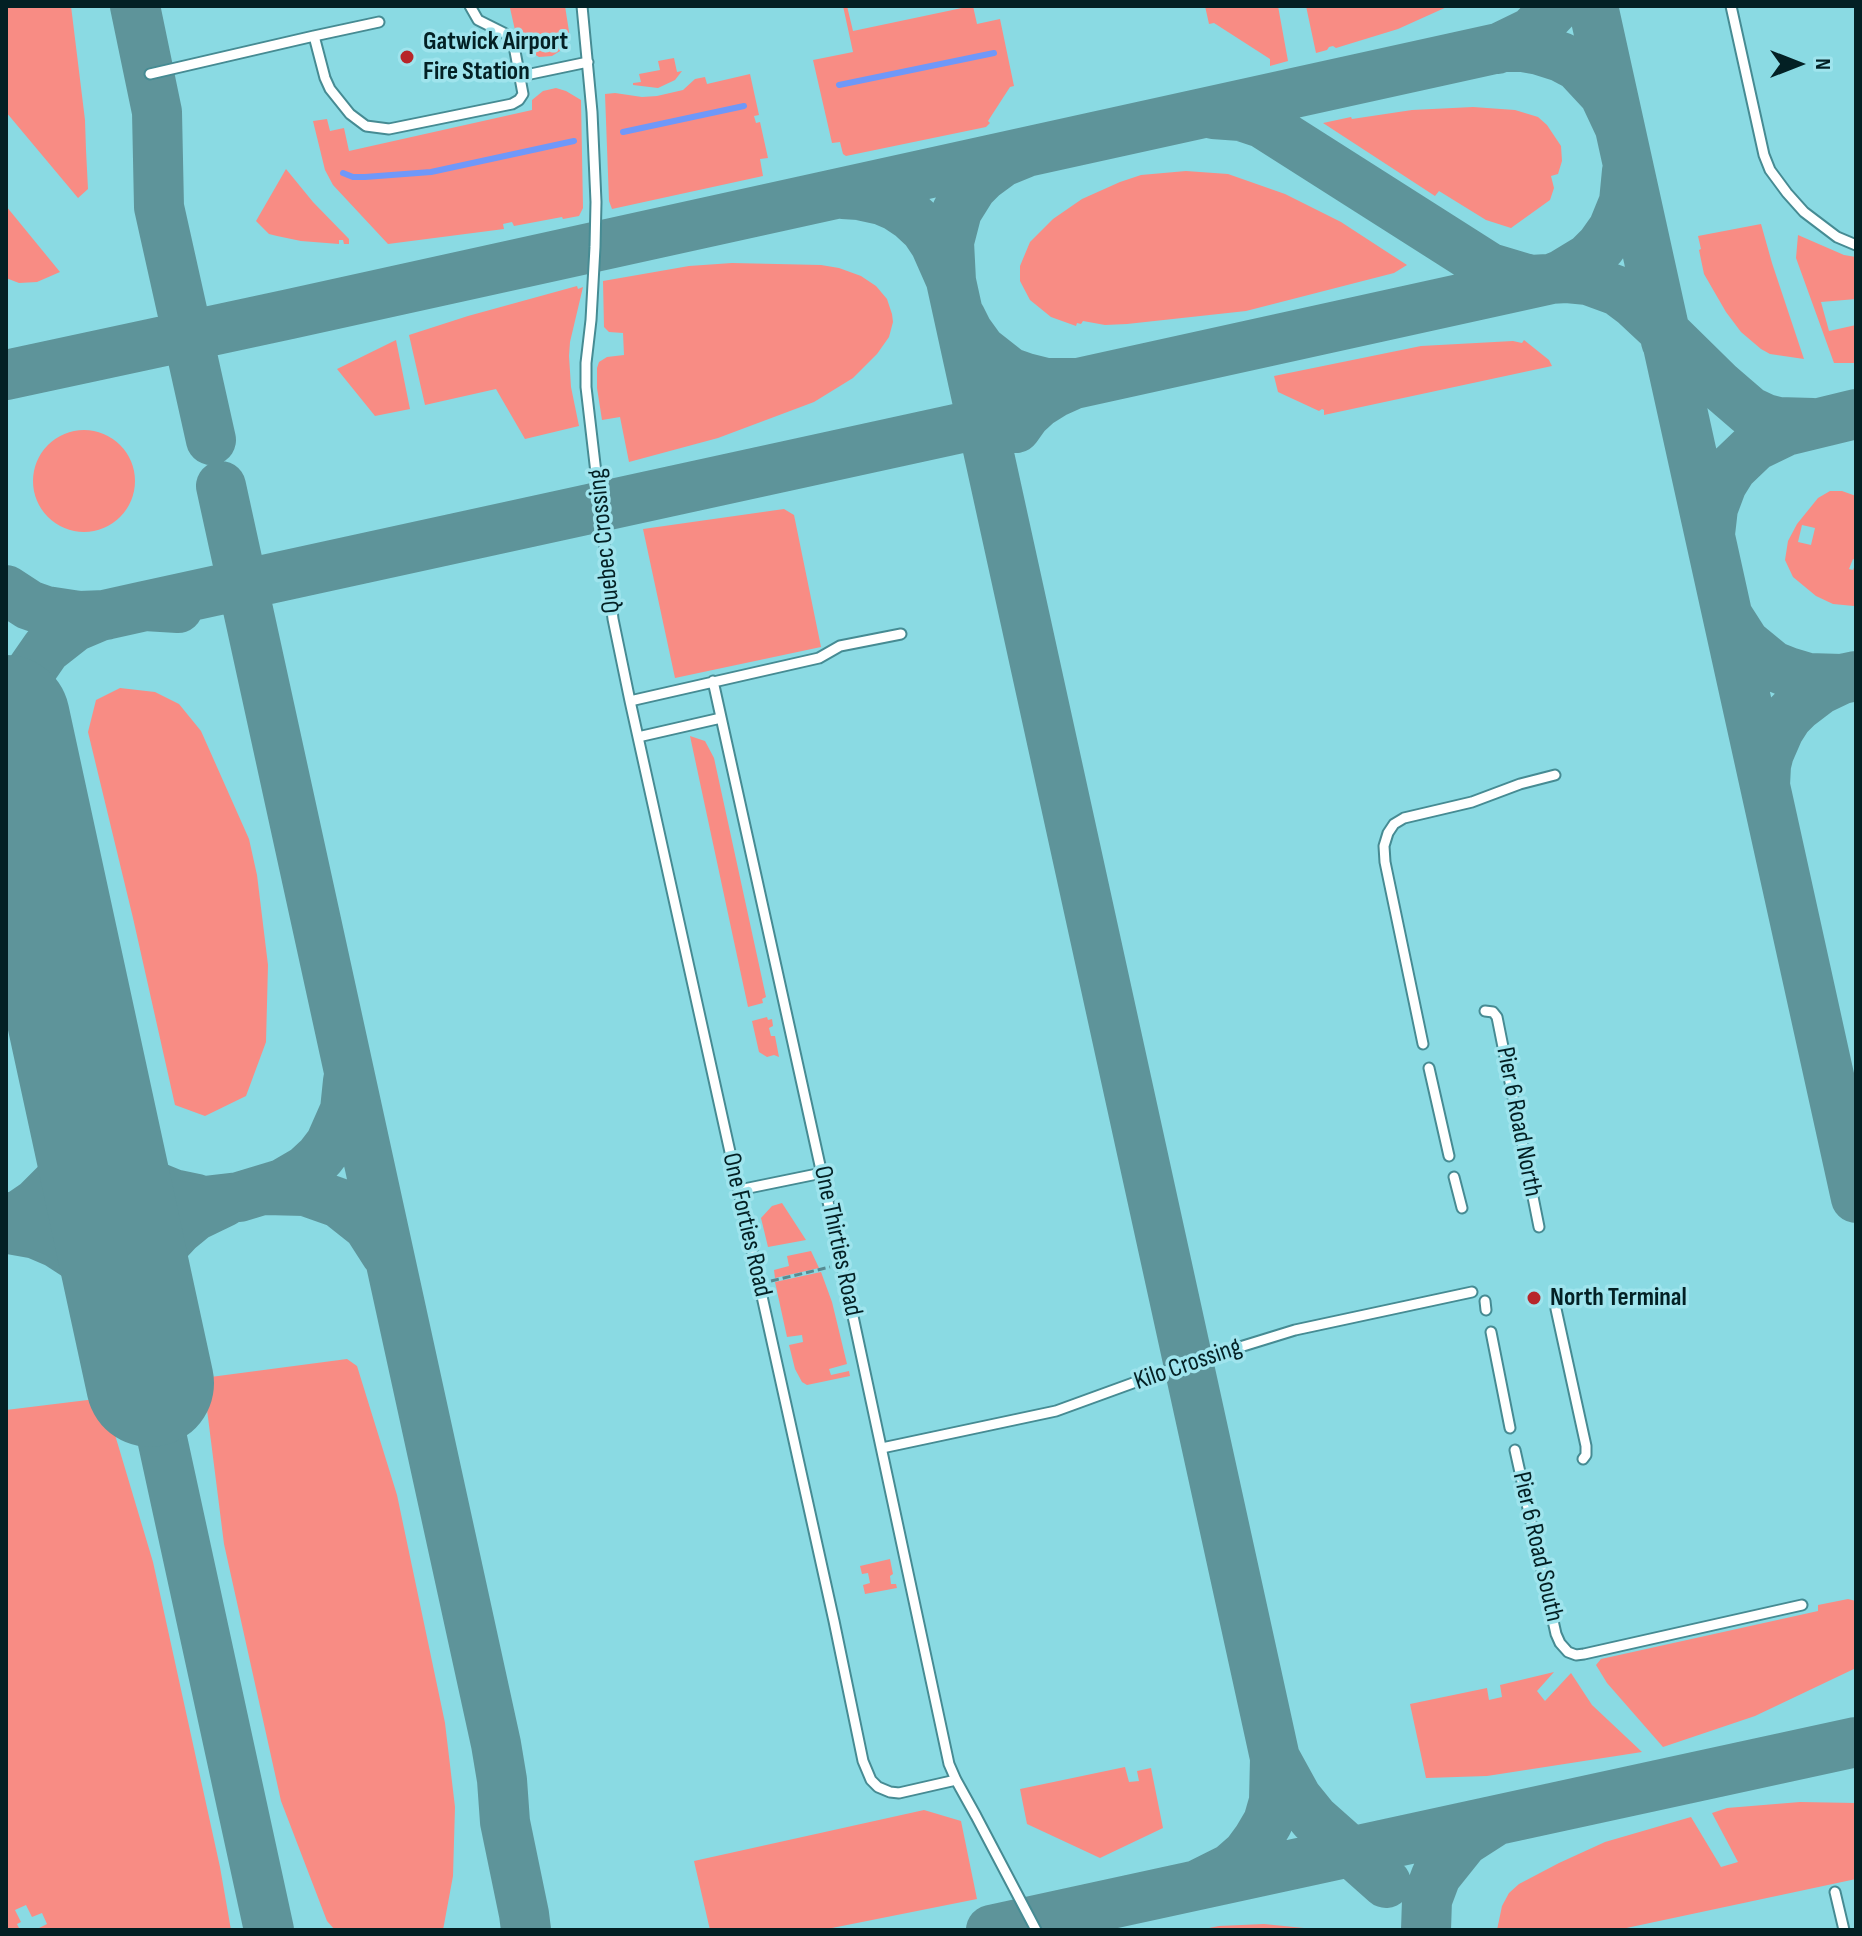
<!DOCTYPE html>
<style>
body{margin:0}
#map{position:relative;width:1862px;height:1936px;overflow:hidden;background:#9fe4ed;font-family:"Sofia Sans Condensed",sans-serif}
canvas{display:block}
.frame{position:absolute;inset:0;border:8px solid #032024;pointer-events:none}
.north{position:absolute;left:1758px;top:24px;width:80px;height:80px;-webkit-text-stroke:6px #9fe4ed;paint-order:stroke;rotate:90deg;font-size:22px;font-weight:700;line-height:32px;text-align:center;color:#032024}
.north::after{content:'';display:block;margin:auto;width:28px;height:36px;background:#032024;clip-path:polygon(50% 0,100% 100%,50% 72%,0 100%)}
</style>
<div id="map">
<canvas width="1862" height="1936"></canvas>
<div class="frame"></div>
<div class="north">N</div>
</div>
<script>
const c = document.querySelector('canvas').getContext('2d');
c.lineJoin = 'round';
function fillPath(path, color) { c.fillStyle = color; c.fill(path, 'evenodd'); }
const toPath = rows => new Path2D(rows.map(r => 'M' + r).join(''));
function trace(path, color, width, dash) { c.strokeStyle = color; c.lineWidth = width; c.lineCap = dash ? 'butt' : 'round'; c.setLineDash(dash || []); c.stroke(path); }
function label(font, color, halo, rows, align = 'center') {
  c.font = font + ' "Sofia Sans Condensed",sans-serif'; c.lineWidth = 7; c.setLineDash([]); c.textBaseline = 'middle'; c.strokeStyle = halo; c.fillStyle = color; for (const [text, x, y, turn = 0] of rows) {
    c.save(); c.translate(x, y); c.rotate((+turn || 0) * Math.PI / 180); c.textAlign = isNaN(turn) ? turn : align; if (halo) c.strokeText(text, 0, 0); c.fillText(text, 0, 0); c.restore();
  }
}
fillPath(toPath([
 [6,6,1856,6,1856,1930,6,1930]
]), '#8adae3');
fillPath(toPath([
 [6,6,71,6,85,120,86,150,88,189,78,198,6,112],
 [520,6,565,6,570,38,560,51,552,56,539,57,522,47,517,39,510,8],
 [843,6,847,6,853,31,962,8,962,6,973,6,977,24,1000,19,1014,86,1010,87,988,121,990,123,986,127,846,156,843,154,840,142,832,143,813,60,853,52],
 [1205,6,1278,6,1288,61,1270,66,1270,59,1214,23,1209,24],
 [1306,6,1449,6,1398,29,1336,48,1333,46,1329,47,1327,50,1316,53],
 [674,58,677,72,682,71,675,80,658,88,633,85,633,83,641,82,639,74,660,70,658,61],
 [750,74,759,115,754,116,756,123,760,122,768,158,760,159,763,176,612,209,609,201,605,94,615,93,642,97,657,96,683,90,695,79,705,77,707,84],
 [556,88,566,91,581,100,583,208,579,216,563,219,562,217,514,226,512,222,503,224,504,229,388,244,333,185,325,170,313,121,327,119,330,131,344,128,349,151,532,110,532,100,543,91],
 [1473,107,1515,110,1538,117,1547,125,1561,146,1562,161,1558,174,1551,176,1554,188,1550,200,1511,228,1486,220,1439,191,1435,196,1323,123,1351,117,1352,119,1412,110],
 [286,169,313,202,349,239,349,244,344,244,343,240,339,240,339,244,301,241,277,236,269,234,256,221],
 [1186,171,1228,174,1285,194,1341,222,1407,265,1394,273,1246,311,1127,324,1105,325,1083,321,1081,324,1077,323,1076,326,1051,317,1030,300,1020,281,1020,266,1030,242,1053,219,1082,199,1120,182,1141,175],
 [6,206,60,272,37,282,19,283,6,278],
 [1761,224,1772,263,1804,359,1770,354,1761,349,1741,332,1726,312,1704,274,1699,250,1701,249,1698,236],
 [1798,235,1844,255,1856,257,1856,299,1821,302,1829,331,1856,325,1856,363,1834,363,1796,258],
 [732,263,821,265,839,268,861,276,876,286,887,299,892,314,893,322,889,337,877,354,853,378,814,402,718,438,629,462,620,417,602,420,597,388,597,368,599,362,607,357,624,355,623,333,609,332,604,327,603,281,689,266],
 [577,286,578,289,583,287,570,342,569,356,571,387,579,426,525,439,496,389,425,405,409,335,468,316],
 [396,340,410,409,375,416,337,369],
 [1524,340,1549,360,1552,366,1324,415,1324,410,1322,409,1319,411,1278,392,1274,376,1421,346,1513,341,1522,343],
 '33 481a51 51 0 1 1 102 0a51 51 0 1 1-102 0Z',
 [1830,491,1842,491,1856,496,1856,560,1853,559,1849,569,1853,570,1856,562,1856,605,1854,606,1833,604,1816,596,1793,577,1785,560,1788,541,1797,524,1818,498],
 [1802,525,1815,528,1811,545,1798,542],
 [784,509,794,515,821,647,675,678,643,529],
 [120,688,155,692,179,704,201,731,249,839,257,875,268,965,266,1042,246,1096,205,1116,175,1105,133,918,88,732,96,700],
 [690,736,705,741,714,758,766,997,762,999,763,1003,748,1007],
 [767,1017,768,1020,772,1019,773,1026,769,1028,771,1036,775,1036,779,1057,774,1055,767,1057,759,1052,752,1021],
 [782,1203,806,1240,768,1247,761,1218,772,1206],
 [811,1251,819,1268,775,1278,774,1270,789,1266,787,1256],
 [821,1272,832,1302,847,1364,829,1369,831,1375,849,1371,850,1376,807,1385,802,1382,795,1369,789,1345,803,1342,802,1335,787,1337,775,1282],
 [347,1359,357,1366,397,1495,445,1723,455,1807,453,1876,443,1930,335,1930,327,1921,281,1801,224,1544,203,1378],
 [104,1398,153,1562,220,1867,231,1930,35,1930,47,1924,42,1913,32,1917,26,1905,15,1910,21,1922,17,1924,20,1930,6,1930,6,1410],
 [890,1559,893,1574,890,1576,891,1584,896,1584,897,1588,865,1594,863,1585,870,1583,868,1573,862,1574,860,1566],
 [1848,1599,1856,1601,1856,1668,1755,1716,1663,1747,1607,1683,1596,1665,1601,1659,1818,1611,1818,1605],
 [1554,1672,1537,1691,1545,1701,1571,1673,1592,1705,1642,1752,1487,1776,1426,1778,1410,1704,1487,1688,1489,1700,1502,1697,1500,1685],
 [1125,1767,1129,1782,1139,1781,1137,1771,1151,1768,1163,1828,1100,1858,1027,1824,1020,1789],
 [1800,1802,1856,1803,1856,1879,1617,1930,1497,1930,1502,1906,1509,1893,1519,1884,1559,1863,1605,1842,1691,1817,1721,1867,1738,1862,1712,1813,1727,1808],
 [924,1810,961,1821,977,1899,822,1930,710,1930,694,1861],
 [1264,1924,1324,1930,1199,1930,1219,1926]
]), '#f88c84');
trace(toPath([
 [839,85,994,53],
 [623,132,744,106],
 [343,173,353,177,365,177,431,172,574,141]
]), '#6f98f9', 6);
trace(toPath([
 [135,6,157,112,159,207,211,440],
 [1593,6,1856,1198],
 [1497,49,1532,32,1557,6],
 [1213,114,1241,116,1262,123,1490,268,1530,280,1567,278,1588,280,1618,291,1634,303,1664,331,1666,341],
 [1024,153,1002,162,983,176,972,187,957,211,949,242,951,281,1275,1758,1274,1801,1268,1822,1258,1839,1247,1854,1231,1868,1197,1885],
 [843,194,859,195,882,200,896,206,911,216,925,229,935,244,950,278],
 [961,318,968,332,981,350,1009,372,1026,378,1046,383,1077,383],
 [1664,331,1720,386,1749,411,1766,419,1778,422,1813,423],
 [6,375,290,314,1503,47,1522,47,1539,50,1561,57,1578,66,1604,94,1619,126],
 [1016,428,1026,414,1038,403,1054,393,1074,384,1551,279,1561,275,1589,258,1601,246,1613,229,1624,202,1627,171],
 [221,486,496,1744,502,1780,505,1822,524,1914,526,1930],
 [1710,534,1713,508,1722,484,1732,468,1755,446,1786,431,1856,414],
 [6,590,29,605,46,611,79,616,106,615],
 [145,606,1002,419,1025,411,1038,403],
 [1729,618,1745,643,1773,666,1788,672,1808,678,1842,679],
 [17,770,11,729,14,710,20,689,28,675,46,649,74,627,100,616,145,606,178,608],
 [1765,785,1766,765,1769,753,1779,730,1788,716,1798,706,1819,690,1842,679,1856,676],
 [83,1076,95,1123,105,1143,117,1159,132,1172,151,1185,173,1194,197,1199],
 [266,1190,305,1191,339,1203,368,1226,386,1254],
 [6,1220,21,1214,37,1203,57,1183,68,1167,76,1150,82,1131,85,1114,84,1090],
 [6,1224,239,1197,282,1184,306,1170,320,1157,330,1144,345,1110,348,1081],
 [8,1229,36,1234,57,1243,94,1267,121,1300,131,1317,140,1342],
 [143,1351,140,1318,140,1299,144,1283,153,1263,165,1244,178,1230,195,1216,224,1202],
 [150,1383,269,1930],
 [1275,1758,1297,1798,1314,1819,1386,1883],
 [991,1930,1856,1742],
 [1426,1930,1427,1900,1436,1876,1464,1841,1492,1823]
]), '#5e949a', 50);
trace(toPath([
 [6,719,150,1383]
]), '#5e949a', 128);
const lane = toPath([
 [582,6,592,112,596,202,595,247,591,320,586,363,586,387,613,619,630,701,834,1621,863,1761,871,1780,878,1787,890,1792,899,1793,956,1780],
 [1731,6,1764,155,1770,170,1787,193,1804,212,1837,237,1856,245],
 [314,36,379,22],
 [150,74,314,36,325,78,330,89,350,114,366,126,389,129,512,104,519,100,523,94,514,46,510,38,504,33,478,20,470,6],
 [521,76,588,62],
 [713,681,842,1265,949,1764,956,1780,976,1816,1036,1930],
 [630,701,819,658,840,646,901,634],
 [638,737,721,718],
 [1485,1011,1493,1012,1497,1017,1539,1227],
 [1423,1044,1385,862,1384,846,1388,833,1394,824,1404,818,1472,802,1520,784,1555,775],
 [1429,1068,1449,1156],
 [1454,1177,1462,1208],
 [739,1190,822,1173],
 [1485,1301,1486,1310],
 [1556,1309,1586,1446,1586,1455,1583,1459],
 [1491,1332,1510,1428],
 [882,1448,1056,1411,1188,1363,1295,1330,1472,1292],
 [1515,1450,1556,1634,1560,1643,1568,1652,1576,1655,1584,1654,1802,1605],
 [1835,1892,1844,1930]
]);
trace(lane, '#468b93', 13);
trace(toPath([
 [771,1281,830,1267]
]), '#588a91', 3, [8, 4]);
trace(lane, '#fff', 9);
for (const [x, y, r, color] of [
 [407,57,8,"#b7262a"],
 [1534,1298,8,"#b7262a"]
]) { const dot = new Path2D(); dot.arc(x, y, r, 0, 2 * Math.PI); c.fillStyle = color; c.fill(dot); trace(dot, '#9fe4ed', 3); }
label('bold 26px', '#032024', '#9fe4ed', [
 ["Gatwick Airport",423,42],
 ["Fire Station",423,72],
 ["North Terminal",1550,1298]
], 'left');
label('26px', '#032024', '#9fe4ed', [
 ["Quebec Crossing",605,541,-96],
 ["Pier 6 Road North",1518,1122,79],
 ["One Forties Road",746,1225,77],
 ["One Thirties Road",837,1241,78],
 ["Kilo Crossing",1188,1365,-19],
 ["Pier 6 Road South",1537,1547,77]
]);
</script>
